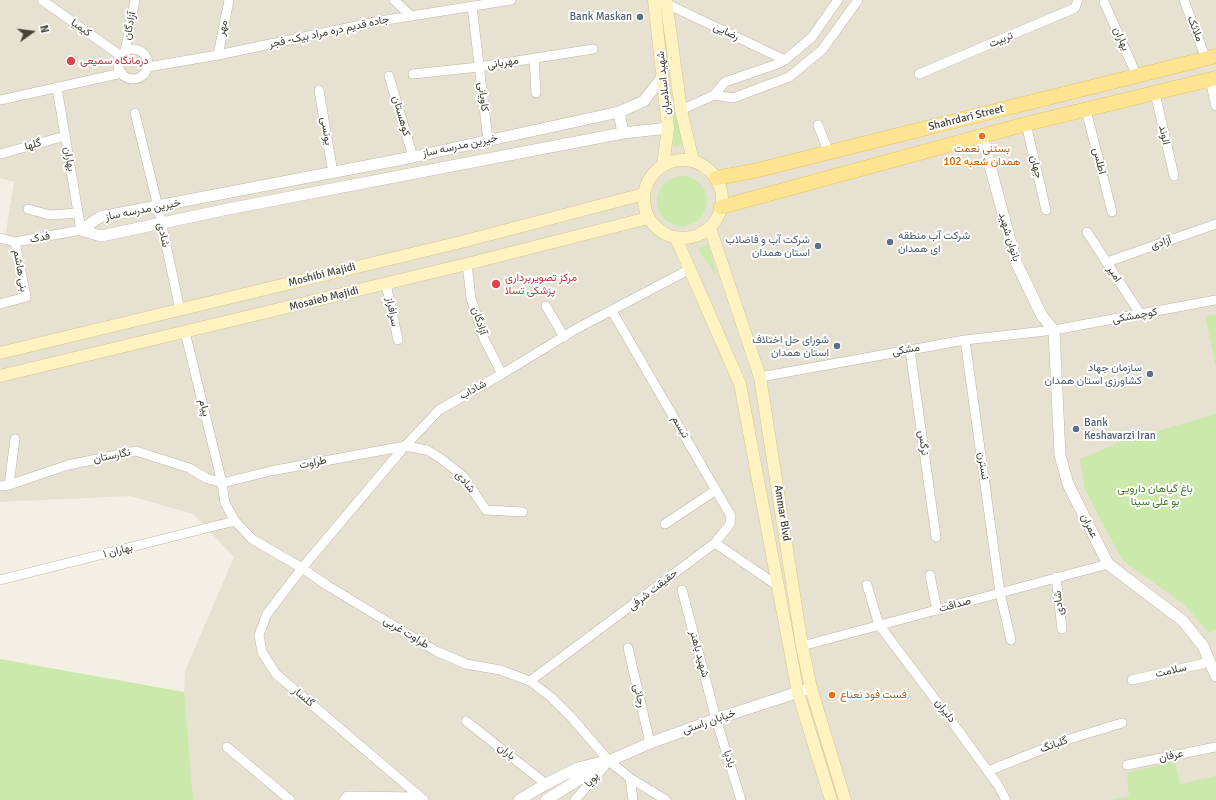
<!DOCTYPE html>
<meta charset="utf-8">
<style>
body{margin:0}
#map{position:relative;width:1216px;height:800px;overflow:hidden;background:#f3efe4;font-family:Signika,sans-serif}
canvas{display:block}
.north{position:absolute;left:12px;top:12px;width:40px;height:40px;-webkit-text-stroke:3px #fff;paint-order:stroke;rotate:76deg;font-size:11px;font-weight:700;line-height:16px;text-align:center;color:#453f34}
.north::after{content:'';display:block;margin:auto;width:14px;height:18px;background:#453f34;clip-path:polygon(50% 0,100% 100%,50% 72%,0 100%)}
</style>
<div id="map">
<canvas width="1216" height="800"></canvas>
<div class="north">N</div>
</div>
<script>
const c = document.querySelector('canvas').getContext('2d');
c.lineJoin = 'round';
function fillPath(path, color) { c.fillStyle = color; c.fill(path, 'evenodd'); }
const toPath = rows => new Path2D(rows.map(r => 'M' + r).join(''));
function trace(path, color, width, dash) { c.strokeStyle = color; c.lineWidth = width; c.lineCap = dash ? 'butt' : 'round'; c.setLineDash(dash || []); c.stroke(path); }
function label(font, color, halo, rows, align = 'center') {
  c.font = font + ' Signika,Vazirmatn,sans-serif'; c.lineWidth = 4; c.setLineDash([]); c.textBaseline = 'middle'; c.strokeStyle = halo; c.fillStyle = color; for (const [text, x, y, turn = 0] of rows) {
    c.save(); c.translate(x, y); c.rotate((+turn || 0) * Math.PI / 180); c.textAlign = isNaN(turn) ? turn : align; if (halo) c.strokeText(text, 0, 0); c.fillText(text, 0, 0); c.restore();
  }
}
fillPath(toPath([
 [0,0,1216,0,1216,800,179,800,185,671,234,557,193,514,130,496,0,502,0,237,5,238,14,182,0,178]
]), '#e7e1d2');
fillPath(toPath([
 [674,113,685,144,674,147],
 '657 201a25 25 0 1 1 50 0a25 25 0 1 1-50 0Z',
 [708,244,716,275,698,249],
 [1216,314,1216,367,1205,316],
 [1216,414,1216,630,1209,633,1185,605,1122,560,1085,489,1080,459,1123,441],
 [0,659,184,692,193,800,0,800],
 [1175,761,1180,784,1216,776,1216,800,1112,800,1129,796,1127,773]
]), '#cae9ab');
const minor = toPath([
 [42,0,121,56],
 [394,0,411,16],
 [1184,0,1206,59],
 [1104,2,1137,76],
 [667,4,785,60],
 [472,6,488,140],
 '118 64a15 15 0 1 1 30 0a15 15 0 1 1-30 0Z',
 [125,51,135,0],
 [218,55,229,0],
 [534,58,536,93],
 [148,67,218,55,380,21,511,0],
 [413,74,479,67,593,49],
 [919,74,1075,8,1078,0],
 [389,76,413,157],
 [1210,80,1216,106],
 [319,90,333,173],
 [1155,93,1174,176],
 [714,95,733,98,789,77,822,50,858,0],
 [714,95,725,82,780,63,785,60,812,37,838,0],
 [0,100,122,73],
 [681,110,714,95],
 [1086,110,1112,212],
 [135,113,158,207,180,310],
 [1026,124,1046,210],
 [818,125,829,153],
 [1,154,65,136],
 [28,209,50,215,78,213],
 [1087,232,1141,315],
 [0,238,15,242,81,230,57,88],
 [1107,262,1216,224],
 [467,264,471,298,484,339,502,374],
 [386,284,398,340],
 [0,304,26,297,15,242],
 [546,306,564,337],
 [612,311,731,516,730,524,715,543],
 [185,332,222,483,225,503,235,521,252,539,302,568,328,586,436,651,466,664,500,670,530,681,551,697,572,718,609,761,630,778,666,800],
 [965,340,1000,593,1011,640],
 [910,350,936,537],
 [760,377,965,340,1054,330,1216,300],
 [222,483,271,471,405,446,427,450,440,458,463,476,486,510,523,512],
 [9,485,15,439],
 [0,486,9,485,68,465,136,451,189,468,206,478,222,483],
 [665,524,716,490],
 [930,575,937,610],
 [1056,577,1062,629],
 [0,580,235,521],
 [867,585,879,625,950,719,998,785,1006,800],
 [682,590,716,719,741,800],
 [802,646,1108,564],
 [628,648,650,743],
 [1132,680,1210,662],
 [530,681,715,543,778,586],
 [466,721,546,784],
 [227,747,290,800],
 [1127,765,1216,747],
 [988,771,1063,741,1122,723],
 [630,778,633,800],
 [344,800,347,796,420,797],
 [424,800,276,674,262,652,259,635,267,614,302,568,405,446,439,410,502,374,576,329,690,269],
 [575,800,604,767]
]);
const tertiary = toPath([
 [619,112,623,133],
 [982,136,1016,262,1042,316,1054,330,1060,455,1068,484,1108,564,1183,621,1203,646,1216,676],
 [81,230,100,217,413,157,619,112,644,101,663,76],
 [81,230,101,236,228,209,623,133,668,128],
 [519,800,546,784,578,768,602,762],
 [546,800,609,761,650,743,716,719,811,688]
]);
const secondary = toPath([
 [654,0,668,128,663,165],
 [666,0,681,110,693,161],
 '644 199a39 39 0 1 1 78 0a39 39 0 1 1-78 0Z',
 [710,228,760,377,802,646,811,688,845,800],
 [676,238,740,384,798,693,831,800],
 [0,353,461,242,644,194],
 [0,376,467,264,648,218]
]);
const primary = toPath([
 [716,178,754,171,1216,56],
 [721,207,1026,124,1216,78]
]);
trace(minor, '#bfb7a6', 10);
trace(tertiary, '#bfb7a6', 12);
trace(secondary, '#d5c692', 13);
trace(primary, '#e9c55d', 15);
trace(minor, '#fff', 9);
trace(tertiary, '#fff', 11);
trace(secondary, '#fff3c2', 12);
trace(primary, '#ffe591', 14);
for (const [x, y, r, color] of [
 [640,17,4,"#5c6f8a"],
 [71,61,5,"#e0444e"],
 [982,136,4,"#e8710a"],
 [890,242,4,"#5c6f8a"],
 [818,246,4,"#5c6f8a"],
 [496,284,5,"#e0444e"],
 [837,346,4,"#5c6f8a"],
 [1150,374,4,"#5c6f8a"],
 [1076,429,4,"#5c6f8a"],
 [832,695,4,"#e8710a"]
]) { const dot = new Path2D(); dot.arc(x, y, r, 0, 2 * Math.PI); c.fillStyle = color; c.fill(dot); trace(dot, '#fff', 1.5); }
label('11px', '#4e5e75', '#fff', [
 ["Bank Maskan",632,17],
 ["شرکت آب منطقه",898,236,"left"],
 ["ای همدان",898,249,"left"],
 ["شرکت آب و فاضلاب",810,240],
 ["استان همدان",810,253],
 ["شوراى حل اختلاف",829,340],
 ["استان همدان",829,353],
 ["سازمان جهاد",1142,368],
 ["کشاورزی استان همدان",1142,381],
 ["Bank",1084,423,"left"],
 ["Keshavarzi Iran",1084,436,"left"]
], 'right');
label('11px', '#453f34', '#fff', [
 ["آزادگان",130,26,-79],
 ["کیمیا",81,28,35],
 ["مهر",223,28,-79],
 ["ملائک",1195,29,69],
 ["جاده قدیم دره مراد بیک- فجر",329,32,-12],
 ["رضایی",726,32,25],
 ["بهاران",1121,39,66],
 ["تربیت",1001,40,-23],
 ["مهربانی",503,63,-9],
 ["شهید اسلامیان",664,83,-96],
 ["کاویانی",483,97,83],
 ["کوهستان",401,116,74],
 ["Shahrdari Street",966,118,-14],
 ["یونسی",326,131,81],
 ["الوند",1164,135,77],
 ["گلها",33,145,-16],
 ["خیرین مدرسه ساز",460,146,-12],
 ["بهاران",69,159,80],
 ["اطلس",1099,161,76],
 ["جهان",1036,167,77],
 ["خیرین مدرسه ساز",143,210,-11],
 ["شادی",163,235,78],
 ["بانوان شهید",1009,237,73],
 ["فدک",40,238,-11],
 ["آزادی",1161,243,-19],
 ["بنی هاشم",20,271,80],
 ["امیر",1114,274,57],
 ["Moshibi Majidi",322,275,-14],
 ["Mosaieb Majidi",324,299,-14],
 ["سرافراز",392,312,79],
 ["کوچمشکی",1135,316,-10],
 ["آزادگان",479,321,72],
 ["مشکی",906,350,-10],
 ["شاداب",473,390,-29],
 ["پیام",204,408,76],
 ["تبسم",680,427,60],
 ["نرگس",923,443,82],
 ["نگارستان",112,456,-11],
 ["طراوت",313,463,-11],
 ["نسترن",983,466,82],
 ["شادی",465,482,50],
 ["Ammar Blvd",782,513,81],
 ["عمران",1089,526,63],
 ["بهاران ۱",118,551,-14],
 ["حقیقت شرفی",653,590,-38],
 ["شادی",1059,603,-96],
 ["صداقت",955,605,-15],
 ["طراوت غربی",406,633,31],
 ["شهید باهنر",699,654,75],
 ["سلامت",1171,671,-13],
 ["رجائی",639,696,77],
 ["گلسار",303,697,40],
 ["دلیران",945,711,53],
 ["خیابان راستی",709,722,-19],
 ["گلبانگ",1054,745,-20],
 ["باران",506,752,38],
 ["عرفان",1171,756,-11],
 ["بادپا",729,759,73],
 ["پویا",592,780,-50]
]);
label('11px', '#be3a42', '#fff', [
 ["درمانگاه سمیعی",80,61],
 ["مرکز تصویربرداری",505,278],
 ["پزشکی تسلا",505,291]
], 'left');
label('11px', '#c56008', '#fff', [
 ["بستنی نعمت",982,149],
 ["همدان شعبه 102",982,162],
 ["فست فود نعناع",840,695,"left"]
]);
label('11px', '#417925', '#fff', [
 ["باغ گیاهان دارویی",1155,489],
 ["بو علی سینا",1155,502]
]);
</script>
